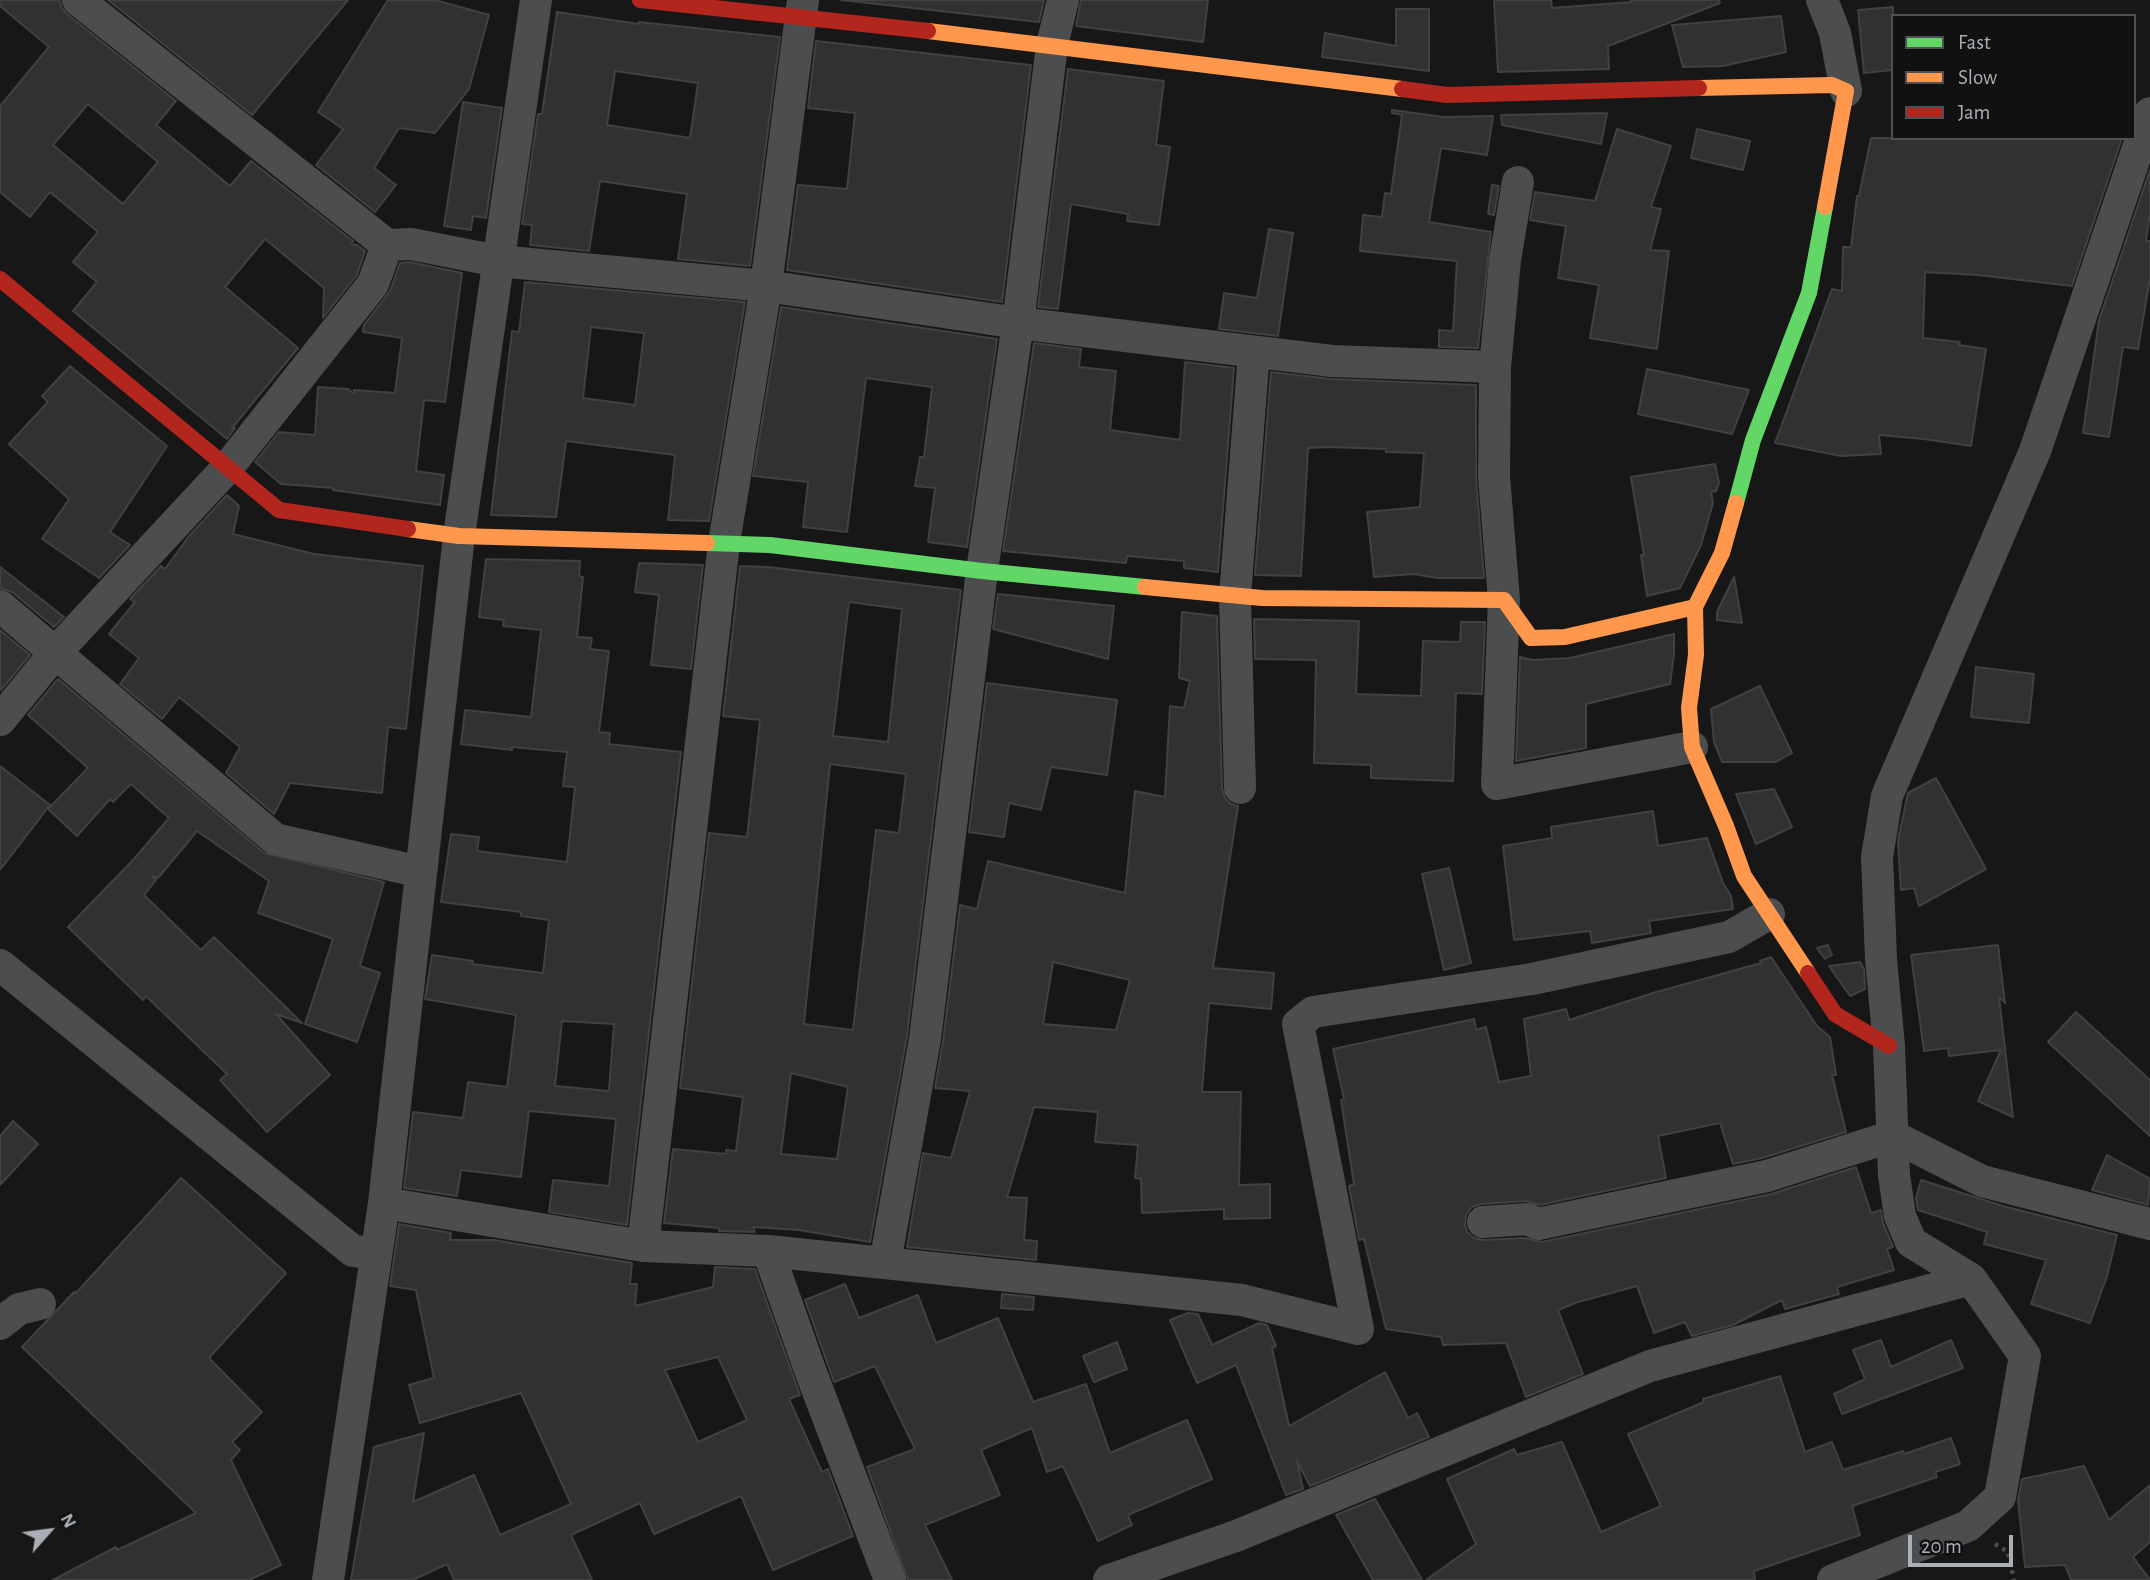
<!DOCTYPE html>
<style>
body{margin:0}
#map{position:relative;width:2150px;height:1580px;overflow:hidden;background:#171717;font-family:"Alegreya Sans",sans-serif}
canvas{display:block}
.legend{position:absolute;left:1891px;top:14px;width:245px;height:126px;box-sizing:border-box;background:#111112;border:2px solid #4e5054;margin:0;padding:9px 12px;list-style:none;font-size:21px;color:#a9afb6}
.legend li{display:flex;align-items:center;gap:14px;height:35px}
.legend b{width:35px;border:2px solid #4e5054}
.north{position:absolute;left:14px;top:1496px;width:70px;height:70px;-webkit-text-stroke:5px #111112;paint-order:stroke;rotate:62deg;font-size:19px;font-weight:700;line-height:28px;text-align:center;color:#a9afb6}
.north::after{content:'';display:block;margin:auto;width:24px;height:32px;background:#a9afb6;clip-path:polygon(50% 0,100% 100%,50% 72%,0 100%)}
.scale{position:absolute;left:1908px;top:1535px;width:105px;height:32px;box-sizing:border-box;border:4px solid #a9afb6;border-top:0;padding-left:9px;font-size:21px;line-height:24px;white-space:nowrap;color:#a9afb6;-webkit-text-stroke:5px #111112;paint-order:stroke}
</style>
<div id="map">
<canvas width="2150" height="1580"></canvas>
<ul class="legend">
<li><b style="height:9px;background:#63d668"></b>Fast</li>
<li><b style="height:9px;background:#ff974d"></b>Slow</li>
<li><b style="height:9px;background:#b3261e"></b>Jam</li>
</ul>
<div class="north">N</div>
<div class="scale">20 m</div>
</div>
<script>
const c = document.querySelector('canvas').getContext('2d');
c.lineJoin = 'round';
function fillPath(path, color) { c.fillStyle = color; c.fill(path, 'evenodd'); }
const toPath = rows => new Path2D(rows.map(r => 'M' + r).join(''));
function trace(path, color, width, dash) { c.strokeStyle = color; c.lineWidth = width; c.lineCap = dash ? 'butt' : 'round'; c.setLineDash(dash || []); c.stroke(path); }
const building = toPath([
 [0,0,60,0,61,7,67,14,176,101,156,125,230,186,251,161,353,241,351,244,357,245,365,251,357,275,323,318,324,288,265,239,225,287,298,348,232,428,235,428,227,439,73,311,97,282,73,262,98,232,50,192,30,217,0,192,0,106,49,47,0,6,0,0],
 [88,104,158,162,123,204,53,145,88,104],
 [108,0,348,0,252,115,108,0],
 [388,0,435,0,489,15,469,89,435,133,399,128,374,168,396,185,375,212,316,165,343,129,318,112,388,0],
 [841,0,1044,0,1039,22,841,0],
 [1081,0,1208,0,1203,42,1076,26,1081,0],
 [1494,0,1551,0,1552,8,1632,2,1631,0,1719,0,1720,3,1608,46,1609,69,1498,72,1494,0],
 [1893,7,1893,70,1864,73,1858,10,1893,7],
 [1396,9,1429,9,1429,71,1322,57,1325,33,1396,46,1396,9],
 [557,12,639,24,639,22,780,37,750,266,678,259,687,194,600,181,589,251,530,245,532,225,522,224,538,114,542,114,557,12],
 [615,71,698,83,690,138,607,125,615,71],
 [1781,16,1786,52,1723,66,1683,67,1672,25,1781,16],
 [816,41,1031,65,1002,302,787,270,798,185,847,189,855,113,808,108,816,41],
 [1068,69,1164,81,1156,145,1170,147,1159,225,1127,221,1128,214,1071,204,1058,309,1038,307,1068,69],
 [463,102,502,108,486,218,473,216,471,230,444,226,463,102],
 [1392,110,1444,117,1493,116,1487,155,1441,148,1429,222,1491,232,1478,348,1439,347,1439,330,1453,331,1457,261,1360,251,1363,215,1382,217,1385,193,1391,194,1402,115,1392,113,1392,110],
 [1607,113,1601,144,1502,125,1501,115,1607,113],
 [1617,129,1671,146,1651,207,1661,209,1650,250,1669,251,1657,349,1590,338,1599,285,1558,278,1566,226,1530,220,1535,192,1595,201,1617,129],
 [1697,129,1750,141,1743,170,1691,158,1697,129],
 [1871,138,2122,138,2072,286,1978,275,1925,272,1923,338,1960,342,1959,345,1986,349,1971,446,1924,439,1879,435,1881,454,1841,456,1775,443,1832,289,1842,291,1843,247,1851,247,1857,196,1859,196,1871,138],
 [2150,170,2150,212,2146,241,2150,241,2150,278,2138,349,2123,347,2109,437,2083,433,2099,320,2150,170],
 [1492,185,1499,186,1494,215,1488,214,1492,185],
 [1269,229,1293,233,1278,336,1219,329,1224,293,1257,298,1269,229],
 [410,262,462,273,445,402,424,400,416,471,444,475,440,505,333,490,333,488,281,484,255,462,279,432,315,435,318,387,348,389,354,394,354,390,395,393,402,338,363,332,364,325,390,291,400,263,410,262],
 [525,282,745,302,709,521,668,520,675,455,566,441,556,517,491,515,512,331,519,332,525,282],
 [591,327,644,333,635,405,583,398,591,327],
 [781,307,997,339,967,547,928,542,935,488,915,486,920,457,924,457,932,387,866,378,847,532,803,527,808,482,753,476,781,307],
 [1034,343,1081,349,1079,367,1116,371,1110,430,1180,440,1185,362,1234,368,1218,572,1184,568,1184,561,1127,556,1126,563,1003,551,1034,343],
 [70,366,167,446,110,532,130,545,99,578,42,539,69,499,9,444,48,402,42,396,70,366],
 [1647,369,1749,390,1732,434,1638,414,1647,369],
 [1271,372,1331,379,1476,385,1476,477,1484,578,1437,578,1414,574,1374,577,1367,512,1420,507,1424,453,1386,452,1386,449,1327,447,1308,448,1301,576,1255,575,1271,372],
 [1715,464,1719,483,1716,491,1711,492,1713,503,1701,545,1680,588,1647,596,1641,555,1644,555,1631,477,1715,464],
 [227,495,239,506,233,534,314,554,423,566,406,729,388,727,382,793,290,783,274,814,226,773,240,747,179,697,162,719,120,684,139,658,109,634,135,602,130,599,161,566,165,569,189,536,227,495],
 [486,559,580,561,579,576,583,577,577,637,592,638,590,649,609,651,599,732,610,733,609,744,681,752,627,1225,549,1212,553,1180,609,1186,616,1119,529,1111,521,1177,461,1170,457,1196,404,1188,413,1112,463,1118,468,1082,507,1087,516,1015,425,999,432,955,473,961,472,964,543,973,549,920,521,916,521,912,441,902,451,834,479,837,477,851,567,862,575,787,563,786,567,752,512,747,512,750,461,744,465,710,531,717,541,630,503,626,504,620,479,617,486,559],
 [562,1021,614,1024,609,1091,555,1086,562,1021],
 [639,563,703,565,691,669,651,665,659,595,635,592,639,563],
 [740,566,768,567,961,590,907,1036,870,1242,799,1230,753,1227,755,1232,719,1231,719,1228,664,1223,673,1149,726,1154,726,1150,736,1151,743,1097,680,1088,709,833,747,837,760,720,723,716,740,566],
 [849,602,902,609,888,742,833,736,849,602],
 [830,764,906,774,899,833,876,830,853,1030,804,1024,830,764],
 [791,1073,848,1087,837,1159,781,1154,791,1073],
 [0,567,64,617,54,627,12,592,0,588,0,567],
 [1734,577,1742,623,1717,620,1717,612,1734,577],
 [998,594,1114,606,1108,659,993,629,998,594],
 [1182,612,1217,616,1222,788,1225,798,1231,804,1238,806,1213,968,1274,973,1271,1009,1209,1003,1202,1092,1241,1092,1239,1185,1270,1184,1270,1218,1224,1219,1224,1209,1142,1213,1141,1179,1135,1178,1138,1145,1095,1142,1098,1112,1034,1107,1007,1197,1027,1198,1024,1240,1037,1241,1036,1260,907,1247,923,1153,951,1158,970,1091,935,1088,943,1041,960,905,977,909,988,861,1125,893,1135,791,1165,797,1170,706,1184,708,1190,681,1179,678,1182,612],
 [1053,962,1130,980,1116,1030,1043,1024,1053,962],
 [1254,619,1359,621,1356,694,1421,696,1423,641,1460,642,1461,622,1485,622,1482,694,1456,693,1453,781,1371,778,1371,765,1314,763,1316,660,1255,659,1254,619],
 [0,630,30,655,1,690,0,689,0,630],
 [1674,634,1674,654,1670,684,1586,704,1586,748,1516,761,1520,657,1532,660,1570,658,1674,634],
 [1976,667,2034,674,2029,723,1971,717,1976,667],
 [58,679,264,853,384,882,360,966,380,973,357,1042,305,1024,333,939,258,913,269,881,197,831,158,878,152,876,156,880,144,895,201,950,214,937,302,1023,276,1014,330,1075,267,1132,220,1080,227,1074,146,996,143,1000,68,927,134,859,169,818,131,784,113,802,110,799,77,836,48,809,88,768,28,715,58,679],
 [987,683,1117,700,1107,775,1051,767,1041,810,1009,803,1004,837,969,832,987,683],
 [1760,686,1792,753,1776,762,1722,762,1714,742,1711,709,1760,686],
 [0,766,50,805,0,870,0,766],
 [1936,778,1986,869,1919,906,1914,888,1901,890,1898,840,1908,793,1936,778],
 [1774,789,1792,827,1756,844,1736,794,1774,789],
 [1653,811,1658,846,1707,838,1723,883,1731,896,1733,909,1649,921,1651,933,1592,943,1590,931,1514,940,1503,846,1552,838,1551,827,1653,811],
 [1449,868,1471,963,1444,970,1422,874,1449,868],
 [1828,945,1832,955,1825,959,1817,948,1828,945],
 [1998,945,2005,1003,1999,997,2013,1117,1978,1101,2001,1050,1949,1056,1948,1048,1924,1051,1911,955,1998,945],
 [1771,957,1817,1026,1830,1037,1836,1075,1832,1075,1846,1132,1762,1158,1733,1164,1720,1123,1658,1136,1666,1178,1540,1205,1527,1201,1481,1204,1472,1207,1466,1215,1465,1224,1467,1232,1474,1238,1484,1240,1524,1238,1542,1242,1771,1194,1856,1167,1871,1213,1881,1210,1883,1223,1893,1247,1887,1249,1894,1270,1837,1287,1839,1294,1785,1309,1782,1300,1733,1325,1692,1336,1685,1322,1654,1333,1637,1286,1578,1302,1558,1310,1583,1374,1526,1397,1506,1343,1443,1345,1441,1337,1386,1329,1364,1239,1359,1240,1349,1186,1354,1184,1341,1100,1344,1099,1333,1049,1474,1019,1476,1030,1486,1027,1499,1082,1531,1076,1524,1019,1566,1009,1569,1020,1653,993,1761,963,1760,961,1771,957],
 [1860,962,1864,969,1865,989,1850,996,1829,966,1860,962],
 [2076,1012,2150,1080,2150,1136,2048,1042,2076,1012],
 [13,1121,38,1144,0,1185,0,1136,13,1121],
 [2107,1155,2150,1179,2148,1205,2092,1190,2107,1155],
 [181,1178,286,1273,209,1358,262,1412,232,1442,240,1450,231,1460,281,1565,249,1580,53,1580,116,1547,117,1550,196,1513,22,1347,74,1292,76,1293,181,1178],
 [1921,1180,2003,1206,2117,1235,2107,1276,2090,1323,2031,1304,2046,1260,1984,1244,1987,1232,1918,1210,1916,1198,1921,1180],
 [399,1224,451,1233,450,1240,494,1240,632,1263,630,1284,637,1284,635,1306,713,1287,715,1267,755,1269,800,1395,789,1399,822,1472,828,1469,853,1536,773,1570,741,1496,654,1534,640,1503,571,1535,592,1580,454,1580,447,1564,413,1580,351,1580,374,1447,424,1433,413,1502,474,1475,500,1535,571,1504,521,1393,420,1423,409,1385,434,1378,416,1290,390,1286,399,1224],
 [718,1357,747,1420,698,1442,665,1370,718,1357],
 [845,1284,859,1318,918,1295,936,1343,998,1318,1033,1402,1086,1384,1110,1453,1187,1420,1212,1479,1128,1515,1132,1525,1098,1541,1063,1466,1047,1472,1032,1428,981,1450,1000,1495,925,1525,952,1580,908,1580,867,1467,915,1449,875,1366,834,1382,805,1300,845,1284],
 [1002,1294,1034,1297,1033,1310,1001,1308,1002,1294],
 [1188,1313,1198,1314,1212,1345,1259,1323,1267,1325,1276,1346,1272,1348,1289,1426,1385,1372,1408,1418,1417,1413,1429,1437,1310,1486,1297,1461,1303,1489,1286,1495,1236,1365,1197,1383,1170,1320,1188,1313],
 [1881,1340,1891,1367,1951,1340,1963,1368,1842,1414,1834,1394,1865,1379,1853,1350,1881,1340],
 [1117,1342,1127,1369,1094,1382,1083,1356,1117,1342],
 [1780,1376,1805,1452,1832,1442,1843,1470,1903,1451,1904,1454,1951,1438,1960,1464,1935,1472,1937,1477,1852,1506,1860,1535,1754,1571,1755,1580,1426,1580,1476,1544,1447,1479,1514,1449,1517,1455,1562,1442,1601,1532,1661,1506,1628,1434,1704,1402,1703,1399,1780,1376],
 [2084,1466,2109,1520,2150,1485,2150,1542,2133,1557,2150,1580,2071,1580,2065,1565,2025,1567,2018,1500,2022,1479,2084,1466],
 [1375,1499,1422,1580,1373,1580,1336,1515,1375,1499]
]);
fillPath(building, '#313132');
trace(building, '#3f4143', 2);
trace(toPath([
 [1995,1544,2008,1552,2014,1580]
]), '#4d4e50', 4.5, [3.5, 5]);
trace(toPath([
 [78,0,387,245,411,244,498,261,766,286,1018,323,1332,361,1495,367,1505,260,1518,182],
 [1822,0,1835,33,1846,91],
 [1495,367,1494,476,1504,600,1497,784,1692,747],
 [0,606,275,839,421,872],
 [0,720,55,653,228,467,373,284,387,245],
 [1240,788,1235,596,1254,352],
 [0,965,353,1251,375,1253],
 [384,1203,643,1246,768,1251,1242,1300,1358,1329,1298,1024,1313,1012,1532,979,1729,937,1769,914],
 [1483,1222,1528,1219,1538,1224,1767,1176,1893,1136,1982,1181,2150,1224],
 [643,1246,724,543,766,286,803,0],
 [768,1251,810,1370,890,1580],
 [885,1263,925,1039,982,571,1018,323,1052,45,1063,0],
 [1971,1279,1911,1242,1900,1216,1894,1175,1889,1046,1881,959,1877,857,1887,796,2035,451,2150,113],
 [0,1324,19,1309,40,1304],
 [328,1580,384,1203,459,536,536,0],
 [1109,1580,1236,1536,1650,1366,1971,1279,2025,1356,2000,1497,1968,1526,1833,1580]
]), '#4b4d4f', 32);
trace(toPath([
 [1736,503,1753,440,1809,293,1825,207],
 [707,543,770,545,982,571,1145,587]
]), '#63d668', 16);
trace(toPath([
 [928,31,1402,89],
 [1699,88,1832,85,1846,91,1825,207],
 [1736,503,1722,553,1695,607,1696,655,1689,708,1692,747,1726,826,1744,876,1808,973],
 [408,529,459,536,707,543],
 [1145,587,1262,598,1504,600,1531,638,1565,637,1695,607]
]), '#ff974d', 16);
trace(toPath([
 [640,0,928,31],
 [1402,89,1447,95,1699,88],
 [0,279,279,510,408,529],
 [1808,973,1835,1014,1889,1046]
]), '#b3261e', 16);
</script>
